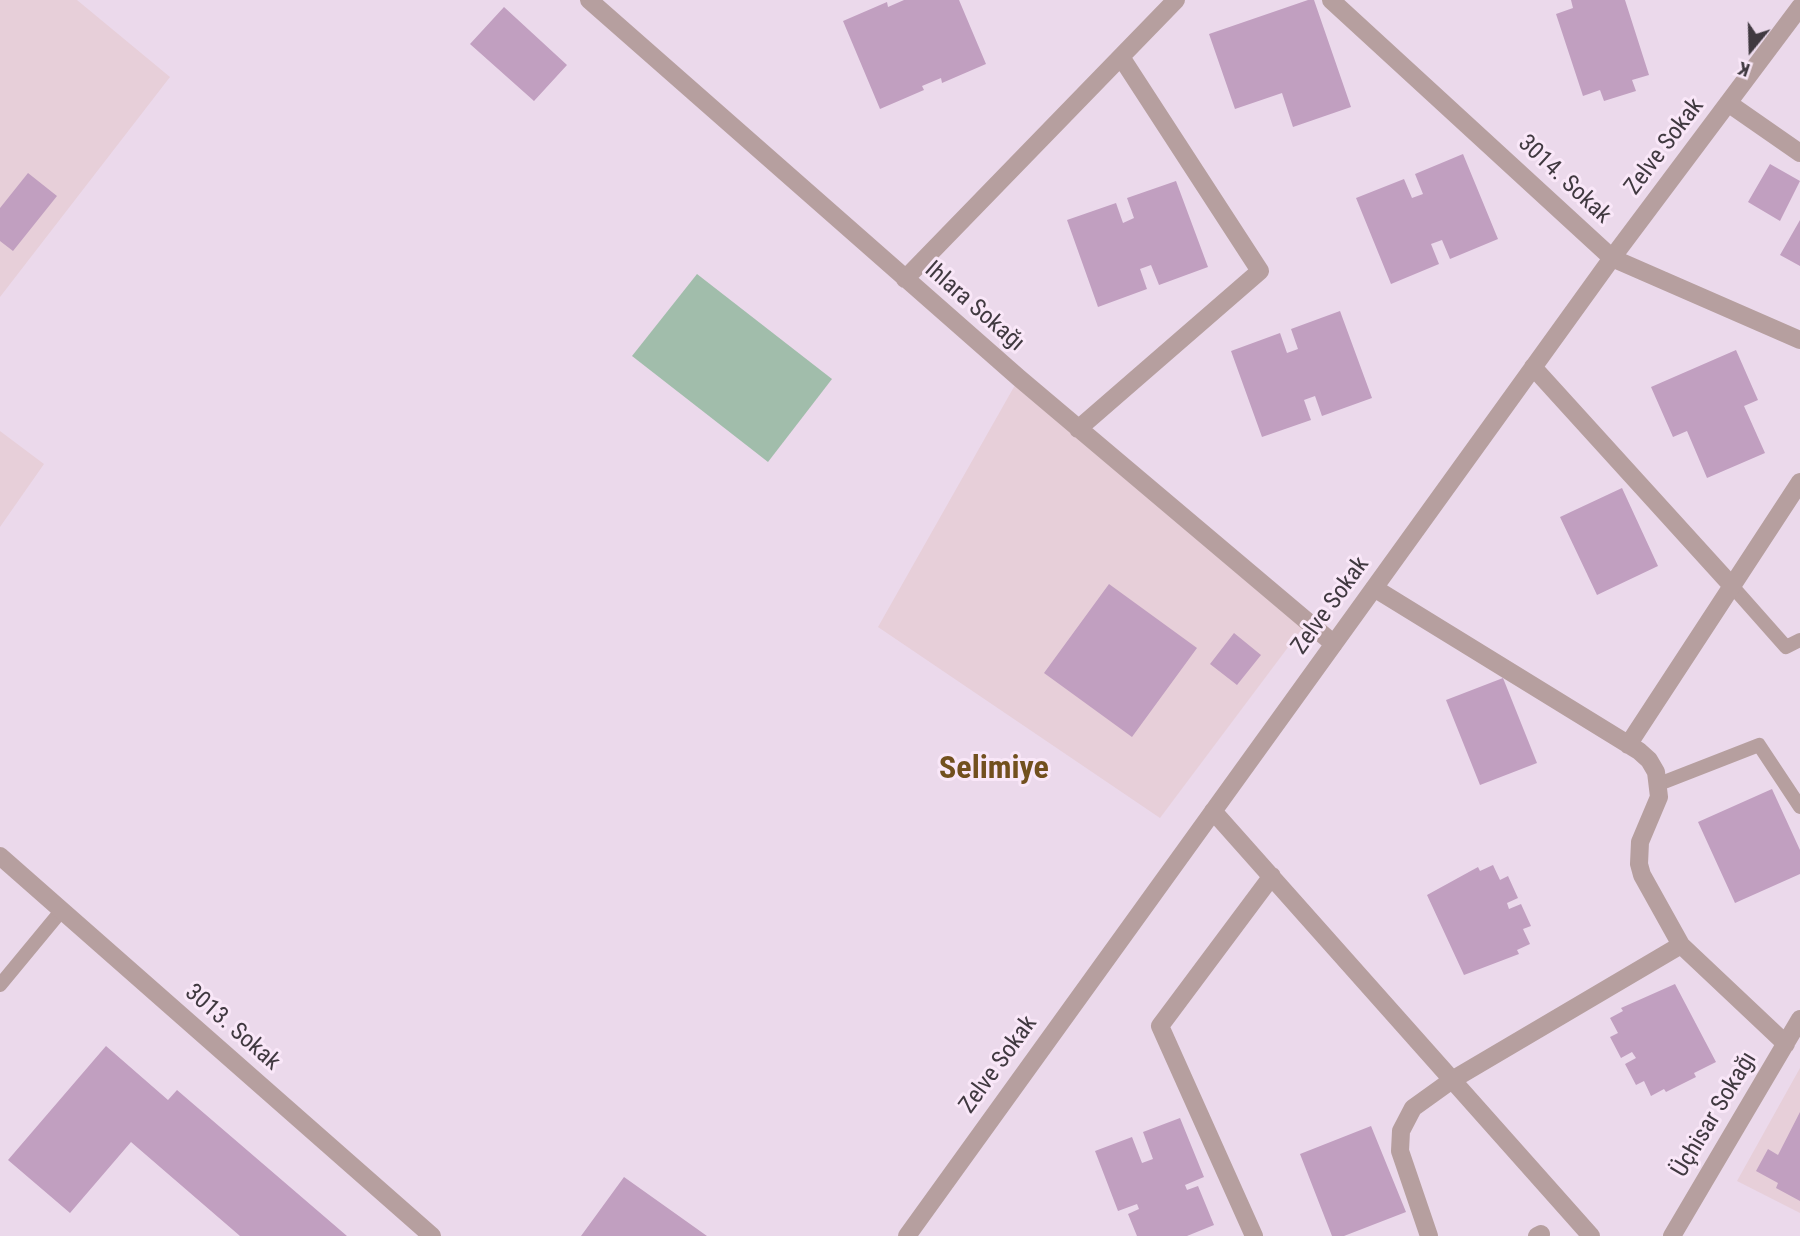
<!DOCTYPE html>
<meta charset="utf-8">
<style>
body{margin:0}
#map{position:relative;width:1800px;height:1236px;overflow:hidden;background:#ebd9eb;font-family:"Roboto Condensed",sans-serif}
canvas{display:block}
.north{position:absolute;left:1716px;top:14px;width:70px;height:70px;-webkit-text-stroke:5px #f9e7f8;paint-order:stroke;rotate:199deg;font-size:19px;font-weight:700;line-height:28px;text-align:center;color:#403940}
.north::after{content:'';display:block;margin:auto;width:24px;height:32px;background:#403940;clip-path:polygon(50% 0,100% 100%,50% 72%,0 100%)}
</style>
<div id="map">
<canvas width="1800" height="1236"></canvas>
<div class="north">K</div>
</div>
<script>
const c = document.querySelector('canvas').getContext('2d');
c.lineJoin = 'round';
function fillPath(path, color) { c.fillStyle = color; c.fill(path, 'evenodd'); }
const toPath = rows => new Path2D(rows.map(r => 'M' + r).join(''));
function trace(path, color, width, dash) { c.strokeStyle = color; c.lineWidth = width; c.lineCap = dash ? 'butt' : 'round'; c.setLineDash(dash || []); c.stroke(path); }
function label(font, color, halo, rows, align = 'center') {
  c.font = font + ' "Roboto Condensed",sans-serif'; c.lineWidth = 6; c.setLineDash([]); c.textBaseline = 'middle'; c.strokeStyle = halo; c.fillStyle = color; for (const [text, x, y, turn = 0] of rows) {
    c.save(); c.translate(x, y); c.rotate((+turn || 0) * Math.PI / 180); c.textAlign = isNaN(turn) ? turn : align; if (halo) c.strokeText(text, 0, 0); c.fillText(text, 0, 0); c.restore();
  }
}
fillPath(toPath([
 [0,0,77,0,170,77,0,297],
 [1019,378,1307,622,1160,818,878,627],
 [0,431,44,464,0,527],
 [1800,1068,1800,1213,1737,1181]
]), '#e7cfd9');
fillPath(toPath([
 [697,274,832,379,768,462,632,356]
]), '#a1bdab');
fillPath(toPath([
 [904,0,959,0,986,64,942,83,941,78,922,86,924,90,880,109,843,21,887,2,888,7],
 [1308,0,1314,0,1351,107,1293,127,1282,93,1235,109,1209,34],
 [1571,0,1625,0,1649,75,1632,80,1636,91,1604,101,1600,90,1583,96,1556,14,1573,8],
 [504,7,567,65,534,101,470,44],
 [1463,154,1498,239,1450,259,1442,240,1431,244,1439,264,1391,284,1356,198,1404,179,1412,198,1423,194,1415,174],
 [1770,164,1800,181,1780,221,1748,202],
 [28,173,57,196,13,251,0,241,0,208],
 [1176,181,1208,267,1159,285,1151,265,1140,269,1147,289,1098,307,1067,220,1116,203,1123,223,1134,218,1127,198],
 [1800,220,1800,266,1780,255],
 [1340,311,1372,398,1322,416,1315,396,1304,400,1311,420,1262,437,1231,351,1280,333,1287,353,1298,349,1291,329],
 [1736,350,1758,400,1744,406,1765,453,1707,478,1687,431,1673,437,1651,387],
 [1622,488,1658,566,1597,595,1560,517],
 [1109,584,1197,648,1132,737,1044,673],
 [1234,633,1261,655,1237,685,1210,664],
 [1503,678,1537,763,1480,785,1446,700],
 [1772,789,1800,850,1800,874,1735,903,1698,822],
 [1493,865,1500,880,1508,876,1518,898,1507,903,1509,909,1521,904,1531,926,1523,929,1530,944,1517,950,1519,954,1464,975,1427,895,1478,867,1480,871],
 [1675,984,1716,1062,1694,1073,1696,1077,1666,1092,1664,1089,1651,1096,1644,1081,1636,1085,1625,1064,1636,1058,1632,1052,1621,1058,1610,1037,1618,1033,1610,1018,1623,1011,1621,1008],
 [106,1046,168,1100,177,1090,347,1236,240,1236,131,1142,70,1213,8,1160],
 [1800,1112,1800,1201,1776,1188,1778,1183,1756,1171,1768,1149,1778,1155],
 [1180,1118,1204,1177,1185,1185,1187,1190,1198,1186,1214,1225,1187,1236,1137,1236,1128,1214,1139,1209,1137,1204,1118,1211,1095,1151,1132,1137,1142,1163,1153,1159,1143,1132],
 [1371,1126,1406,1212,1344,1236,1332,1236,1300,1154],
 [624,1177,707,1236,581,1236]
]), '#c19fc0');
trace(toPath([
 [1732,586,1786,647,1800,640],
 [1659,784,1759,745,1800,807],
 [0,985,62,910]
]), '#b69f9f', 14);
trace(toPath([
 [589,0,1019,378,1334,644],
 [1331,0,1612,258,1800,340],
 [1728,103,1800,153],
 [905,279,1176,0],
 [1533,367,1732,586],
 [1078,429,1260,271,1121,57],
 [1374,588,1639,751,1649,760,1656,772,1659,797,1640,842,1639,864,1642,875,1681,945],
 [1628,745,1800,482],
 [1213,811,1591,1236],
 [0,856,432,1236],
 [907,1236,1612,258,1800,7],
 [1254,1236,1160,1026,1272,876],
 [1429,1236,1400,1151,1401,1131,1413,1108,1452,1080,1681,945,1786,1044],
 [1537,1236,1541,1234],
 [1672,1236,1800,1019]
]), '#b69f9f', 18);
label('24px', '#403940', '#f9e7f8', [
 ["Zelve Sokak",1665,147,-53],
 ["3014. Sokak",1564,180,43],
 ["Ihlara Sokağı",974,307,41],
 ["Zelve Sokak",1331,606,-54],
 ["3013. Sokak",232,1028,41],
 ["Zelve Sokak",999,1065,-54],
 ["Üçhisar Sokağı",1715,1115,-59]
]);
label('bold 32px', '#72501e', '#f9e7f8', [
 ["Selimiye",994,770]
]);
</script>
